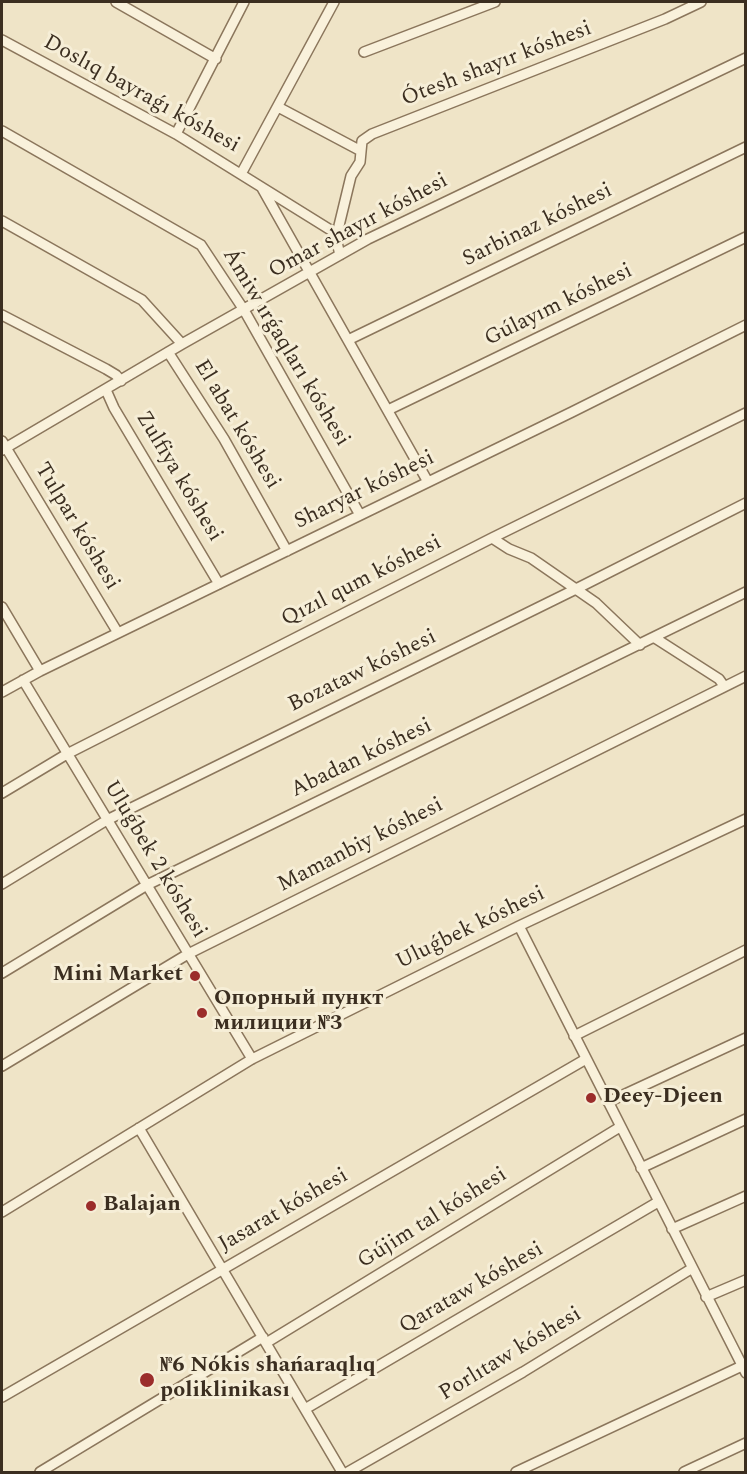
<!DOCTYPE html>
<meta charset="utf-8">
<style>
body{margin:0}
#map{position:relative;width:747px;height:1474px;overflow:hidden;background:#efe4c7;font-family:Spectral,serif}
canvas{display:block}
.frame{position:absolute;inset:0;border:3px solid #3b2e20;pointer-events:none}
</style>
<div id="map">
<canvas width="747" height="1474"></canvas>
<div class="frame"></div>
</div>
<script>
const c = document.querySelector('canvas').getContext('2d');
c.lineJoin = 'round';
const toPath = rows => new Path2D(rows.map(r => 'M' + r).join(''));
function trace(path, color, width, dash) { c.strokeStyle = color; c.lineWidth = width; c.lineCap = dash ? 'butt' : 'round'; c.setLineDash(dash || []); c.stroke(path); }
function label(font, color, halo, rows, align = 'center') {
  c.font = font + ' Spectral,serif'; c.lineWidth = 6; c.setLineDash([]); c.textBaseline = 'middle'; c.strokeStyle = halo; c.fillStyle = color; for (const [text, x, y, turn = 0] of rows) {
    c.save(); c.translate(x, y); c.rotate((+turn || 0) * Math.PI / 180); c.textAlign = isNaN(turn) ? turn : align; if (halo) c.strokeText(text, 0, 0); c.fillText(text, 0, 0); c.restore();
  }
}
const minor = toPath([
 [116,2,216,59],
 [2,40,176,134,337,234],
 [364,52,495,2],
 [278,107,361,151],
 [2,131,201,245,244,310,360,515],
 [176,134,244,2],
 [241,174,334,2],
 [262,188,428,482],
 [2,221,142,300,182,344],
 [340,255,336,238,351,176,360,162,362,141,372,134,665,19,701,2],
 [2,315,106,369,116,375,121,381],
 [348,340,746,147],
 [168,352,224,439,287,551],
 [106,390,114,408,219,584],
 [388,410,746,237],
 [2,441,118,633],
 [2,450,182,344,368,239,746,58],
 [492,538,509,549,531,558,596,603,640,645],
 [2,607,40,671],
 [655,638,719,679,724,686],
 [23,680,252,1059],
 [2,692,40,671,572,412,746,325],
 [2,793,67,754,492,538,746,413],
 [2,884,107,820,576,589,746,503],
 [519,926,746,1373],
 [2,973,147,885,746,592],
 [574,1036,746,950],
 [2,1066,188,954,746,676],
 [608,1102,746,1038],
 [139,1128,342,1472],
 [641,1168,746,1119],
 [2,1212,252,1059,519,926,746,819],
 [672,1229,746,1196],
 [706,1297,746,1280],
 [266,1343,620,1127],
 [2,1397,586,1059],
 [305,1409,658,1202],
 [40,1472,263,1337],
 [348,1472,523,1372,691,1269],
 [516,1472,746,1364],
 [684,1472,746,1443]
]);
trace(minor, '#8b765c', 12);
trace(minor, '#f9f1db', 9);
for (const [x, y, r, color] of [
 [195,976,6,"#9b2d2b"],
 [202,1013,6,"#9b2d2b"],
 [591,1098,6,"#9b2d2b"],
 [91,1206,6,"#9b2d2b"],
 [147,1380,8,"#9b2d2b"]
]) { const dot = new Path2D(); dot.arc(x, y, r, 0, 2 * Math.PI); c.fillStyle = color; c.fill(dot); trace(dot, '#f6eed7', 2); }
label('22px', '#3b2e20', '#f6eed7', [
 ["Ótesh shayır kóshesi",497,65,-21],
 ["Doslıq bayraǵı kóshesi",141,95,29],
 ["Sarbinaz kóshesi",538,226,-26],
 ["Omar shayır kóshesi",359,227,-28],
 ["Gúlayım kóshesi",559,306,-26],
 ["Ámiw ırǵaqları kóshesi",285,348,59],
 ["El abat kóshesi",236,425,59],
 ["Zulfiya kóshesi",178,477,59],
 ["Sharyar kóshesi",365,491,-26],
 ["Tulpar kóshesi",76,527,59],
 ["Qızıl qum kóshesi",362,582,-27],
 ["Bozataw kóshesi",363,672,-26],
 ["Abadan kóshesi",362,759,-26],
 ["Mamanbiy kóshesi",361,846,-27],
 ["Uluǵbek 2 kóshesi",154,860,59],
 ["Uluǵbek kóshesi",471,929,-26],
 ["Jasarat kóshesi",284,1211,-30],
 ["Gújim tal kóshesi",433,1219,-32],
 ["Qarataw kóshesi",472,1289,-30],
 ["Porlıtaw kóshesi",511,1355,-31]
]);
label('bold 22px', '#3b2e20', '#f6eed7', [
 ["Mini Market",183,976,"right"],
 ["Опорный пункт",214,1000],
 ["милиции №3",214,1025],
 ["Deey-Djeen",603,1098],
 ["Balajan",103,1206],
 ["№6 Nókis shańaraqlıq",160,1367],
 ["poliklinikası",160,1392]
], 'left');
</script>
